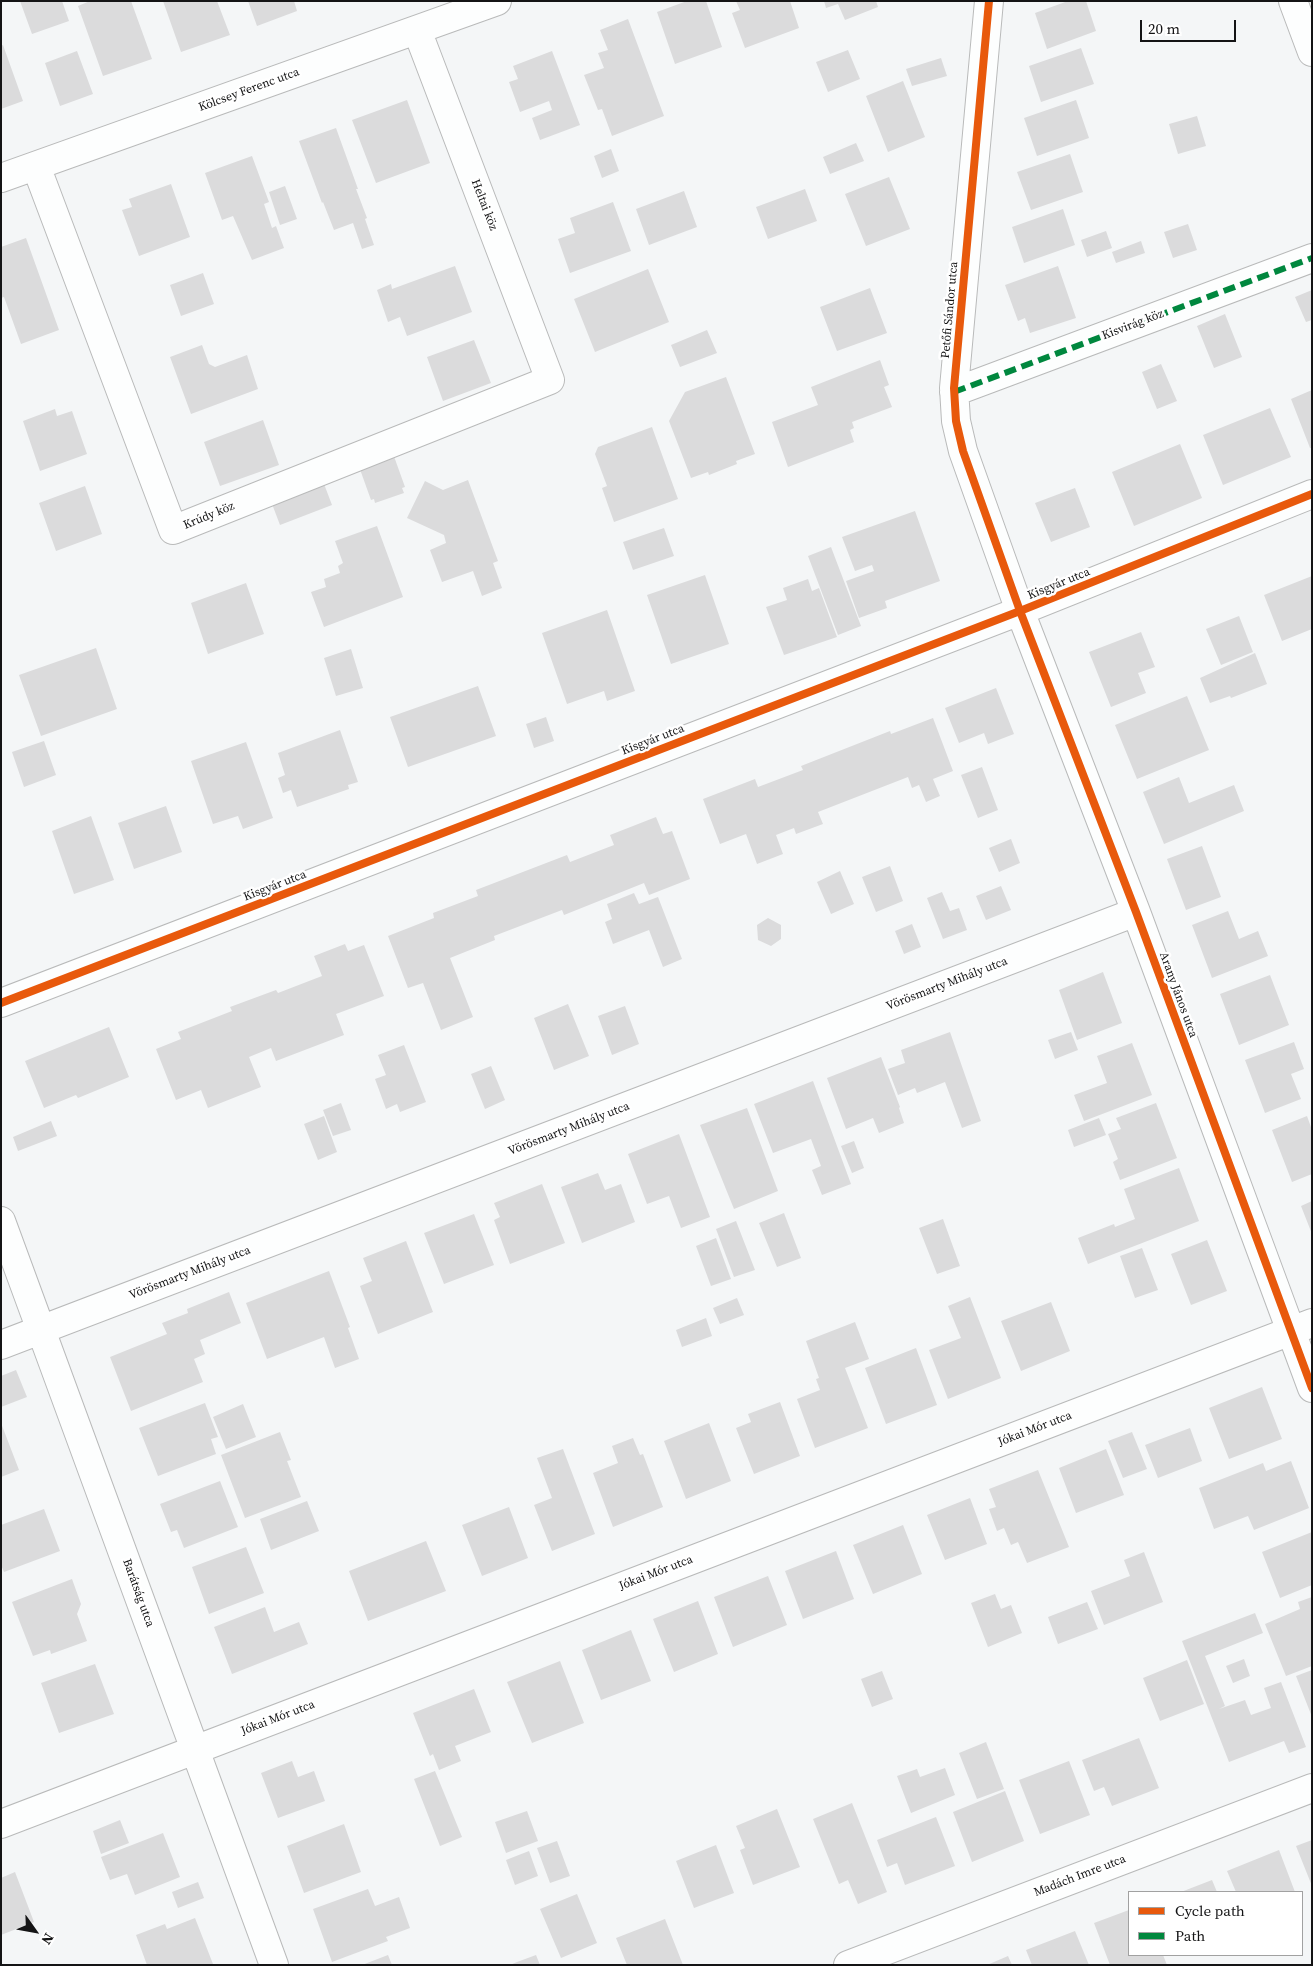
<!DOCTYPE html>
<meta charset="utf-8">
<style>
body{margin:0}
#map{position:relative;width:1313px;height:1966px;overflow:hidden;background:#f4f6f7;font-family:"Source Serif 4",serif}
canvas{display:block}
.frame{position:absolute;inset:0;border:2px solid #141415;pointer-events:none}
.legend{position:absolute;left:1128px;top:1891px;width:175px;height:65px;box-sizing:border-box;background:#fff;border:1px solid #a1a1a1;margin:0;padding:6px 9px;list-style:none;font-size:15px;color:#141415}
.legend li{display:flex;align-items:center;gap:10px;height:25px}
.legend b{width:25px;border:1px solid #a1a1a1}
.north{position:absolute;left:10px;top:1906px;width:50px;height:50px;-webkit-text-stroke:4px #fff;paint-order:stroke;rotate:122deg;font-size:14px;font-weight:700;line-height:20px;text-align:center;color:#141415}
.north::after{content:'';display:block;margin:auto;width:18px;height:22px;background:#141415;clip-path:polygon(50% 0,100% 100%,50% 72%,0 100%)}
.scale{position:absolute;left:1140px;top:20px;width:96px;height:22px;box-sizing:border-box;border:2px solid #141415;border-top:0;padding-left:6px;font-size:15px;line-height:18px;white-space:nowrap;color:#141415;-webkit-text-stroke:4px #fff;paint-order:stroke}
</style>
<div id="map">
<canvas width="1313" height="1966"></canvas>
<div class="frame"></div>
<ul class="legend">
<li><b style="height:6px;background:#e8590c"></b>Cycle path</li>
<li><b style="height:6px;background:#00873e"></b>Path</li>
</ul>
<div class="north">N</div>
<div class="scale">20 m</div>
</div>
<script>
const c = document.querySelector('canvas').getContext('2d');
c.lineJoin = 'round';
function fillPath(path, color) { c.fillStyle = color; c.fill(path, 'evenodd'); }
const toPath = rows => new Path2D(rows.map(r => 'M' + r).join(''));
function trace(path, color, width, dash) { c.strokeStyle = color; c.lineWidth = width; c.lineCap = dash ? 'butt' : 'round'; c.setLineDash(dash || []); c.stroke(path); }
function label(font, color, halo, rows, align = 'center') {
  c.font = font + ' "Source Serif 4",serif'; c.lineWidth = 5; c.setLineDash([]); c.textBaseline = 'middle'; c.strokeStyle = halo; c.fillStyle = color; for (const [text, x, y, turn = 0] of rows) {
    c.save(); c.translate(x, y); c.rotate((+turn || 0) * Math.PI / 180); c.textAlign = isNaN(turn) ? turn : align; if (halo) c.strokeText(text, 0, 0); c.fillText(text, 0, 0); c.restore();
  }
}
fillPath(toPath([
 [20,1,62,1,69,21,32,34],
 [90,1,131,1,152,59,103,76,78,6],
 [163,1,217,1,230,35,181,52],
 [248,1,294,1,297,11,257,26],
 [687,1,706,1,722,47,675,64,657,12],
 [736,1,790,1,799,28,745,48,732,13,740,10],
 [824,1,876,1,878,7,845,20,838,4,826,8],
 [1068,1,1086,1,1096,31,1047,49,1035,13],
 [628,19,664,116,612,136,602,109,598,110,584,75,604,68,598,53,608,50,600,30],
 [3,45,23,101,1,109,1,46],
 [1081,48,1094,84,1041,102,1029,66],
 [848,50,860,79,828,92,816,62],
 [77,51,93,94,60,106,45,63],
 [552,51,580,125,540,140,532,118,552,110,549,101,520,112,509,82,518,79,513,66],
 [941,58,947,76,912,86,906,69],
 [903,81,925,137,888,152,866,96],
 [407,100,430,163,376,183,352,120],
 [1076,100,1089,138,1037,156,1024,118],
 [1197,116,1206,146,1178,154,1169,124],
 [336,128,358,189,356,189,367,218,365,219,374,245,362,249,353,223,334,230,323,202,322,203,299,141],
 [856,143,864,161,830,174,823,157],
 [611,149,619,171,602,178,594,156],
 [1070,154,1083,192,1031,210,1017,172],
 [252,156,269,202,264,204,272,228,276,226,284,248,252,260,233,216,222,220,205,173],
 [889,177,910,229,866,246,845,194],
 [171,184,190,237,139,256,122,210,132,207,129,199],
 [285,186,297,219,280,225,269,192],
 [805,189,817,221,768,239,756,207],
 [684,191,697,227,649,245,636,209],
 [613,202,631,251,570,273,558,239,575,233,570,218],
 [1063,209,1075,245,1024,263,1012,227],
 [1188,224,1197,250,1173,258,1164,232],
 [1106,231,1112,248,1087,257,1081,240],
 [26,238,59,330,21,344,4,297,1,298,1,247],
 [1141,241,1145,253,1116,263,1112,252],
 [455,266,472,312,407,336,400,317,388,322,377,290,391,284,392,289],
 [1058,266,1076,318,1030,333,1025,318,1018,321,1005,285],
 [648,269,669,322,595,352,574,299],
 [203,273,214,304,181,316,170,285],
 [870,288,887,333,837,351,820,307],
 [1312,290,1312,320,1306,322,1295,297],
 [1225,314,1242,357,1214,368,1197,326],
 [707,330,717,353,680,367,671,345],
 [474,340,491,383,443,401,427,357],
 [202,345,209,364,215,367,247,355,258,389,191,414,170,357],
 [880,360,889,385,884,387,892,407,852,422,854,428,850,430,854,442,788,467,772,422,818,405,811,387],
 [1161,364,1177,401,1157,409,1142,372],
 [726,377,755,454,736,461,737,464,709,475,708,472,691,478,669,421,685,392],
 [1312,390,1312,448,1310,448,1291,399],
 [1270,408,1291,457,1223,485,1203,435],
 [55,409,57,416,72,411,87,454,40,471,23,421],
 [263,420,279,465,220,486,204,442],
 [652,427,678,499,614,522,602,488,607,486,595,454,598,447],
 [1180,444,1202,498,1134,526,1112,472],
 [391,448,405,487,402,488,404,493,375,503,374,499,371,500,357,461],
 [321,476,332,505,280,525,269,496],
 [468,480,498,561,493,563,502,588,482,596,473,571,442,582,430,550,446,543,444,535,407,518,425,481,443,490],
 [85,486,102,534,56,551,39,503],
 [1075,488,1090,527,1051,542,1035,503],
 [915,511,940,581,885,601,887,608,859,618,846,581,874,571,872,565,855,571,842,537],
 [377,526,403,597,324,627,311,592,326,587,324,579,340,573,338,566,343,563,335,541],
 [664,528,674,556,633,570,623,542],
 [831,547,861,626,838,635,808,556],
 [705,575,729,644,671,664,647,595],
 [1312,576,1312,629,1282,641,1264,595],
 [808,579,812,591,819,588,837,637,784,655,766,607,787,600,783,588],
 [246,583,264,634,208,654,191,603],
 [607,610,635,691,607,701,604,691,567,704,542,633],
 [1239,616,1253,652,1221,665,1206,629],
 [1141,632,1155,667,1138,673,1146,693,1111,707,1089,652],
 [96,648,117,709,41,736,19,675],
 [351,649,363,688,336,696,324,658],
 [1255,653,1267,684,1231,698,1230,696,1210,703,1200,678],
 [478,686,496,736,408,767,390,717],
 [996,688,1014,734,988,744,984,733,959,743,945,708],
 [1187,696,1209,750,1137,779,1115,725],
 [546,717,554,741,534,748,526,724],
 [933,718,953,771,933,779,940,796,926,802,919,785,912,788,908,777,818,812,823,824,796,834,794,828,776,835,783,854,757,864,746,834,720,844,703,799,755,779,758,787,803,770,801,766,890,731,891,734],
 [340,730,358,782,348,785,349,789,297,807,291,790,283,793,278,778,285,775,278,753],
 [44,741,56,775,24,787,12,752],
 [246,742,273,818,243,829,238,816,213,824,191,761],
 [982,767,998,810,978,818,961,775],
 [1179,777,1189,803,1234,785,1244,811,1164,844,1143,792],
 [166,806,182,852,134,869,118,823],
 [91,816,114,880,74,894,52,831],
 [656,817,663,834,672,831,690,879,649,895,644,883,564,915,562,910,494,936,495,940,450,958,473,1017,441,1030,423,983,408,988,388,936,434,918,433,913,478,896,476,890,567,855,570,862,614,845,610,835],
 [1011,839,1020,863,999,872,989,848],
 [1202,846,1221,897,1186,910,1167,859],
 [890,866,903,901,876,912,862,877],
 [840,871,854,904,831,914,817,882],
 [1001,886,1011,910,986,920,976,896],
 [942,892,950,911,959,908,967,930,943,939,927,898],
 [634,893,639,904,658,897,682,959,663,967,649,930,613,944,605,922,612,919,607,904],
 [1228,911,1239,939,1258,931,1268,956,1212,978,1192,925],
 [768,918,781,925,781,939,771,946,758,940,757,925],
 [912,924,921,947,904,954,895,931],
 [345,944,348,951,364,945,384,996,336,1014,344,1035,276,1061,271,1048,249,1057,261,1087,208,1108,201,1090,176,1100,156,1049,181,1039,178,1032,232,1011,230,1007,276,990,278,993,322,976,314,956],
 [1103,972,1122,1023,1077,1040,1059,990],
 [1270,975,1289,1025,1239,1045,1220,994],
 [568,1004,589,1056,554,1070,534,1018],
 [625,1006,639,1044,612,1055,598,1016],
 [109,1027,129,1077,78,1098,76,1095,44,1108,25,1061],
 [950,1032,981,1121,962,1128,945,1082,917,1093,915,1088,898,1095,888,1069,905,1063,901,1050],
 [1071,1032,1078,1050,1055,1059,1048,1040],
 [1294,1042,1304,1069,1291,1074,1301,1099,1265,1113,1245,1060],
 [1132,1043,1152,1095,1084,1121,1074,1095,1107,1083,1097,1056],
 [404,1045,426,1102,400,1112,397,1104,386,1109,375,1079,386,1075,378,1055],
 [881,1057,900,1107,899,1108,904,1123,879,1133,873,1118,846,1129,827,1078],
 [491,1066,505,1100,485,1109,471,1074],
 [813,1081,851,1184,822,1195,812,1170,821,1166,811,1139,773,1153,754,1104],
 [341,1103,351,1130,333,1136,323,1110],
 [1156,1103,1177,1158,1120,1180,1113,1162,1118,1159,1108,1134,1121,1129,1116,1118],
 [747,1108,778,1191,734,1209,700,1125],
 [324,1116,337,1152,318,1160,304,1124],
 [1307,1116,1312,1130,1312,1174,1292,1182,1272,1130],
 [1099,1118,1106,1135,1074,1147,1068,1130],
 [51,1121,57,1136,18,1151,13,1137],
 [679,1134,710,1217,681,1228,669,1196,647,1204,628,1154],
 [854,1141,864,1168,852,1173,841,1146],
 [1179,1168,1199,1221,1088,1264,1078,1238,1114,1224,1115,1227,1135,1219,1124,1189],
 [598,1173,605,1190,621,1184,635,1222,582,1243,561,1187],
 [542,1184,565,1243,510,1264,494,1220,500,1217,494,1203],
 [1312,1201,1312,1234,1301,1206],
 [784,1213,801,1258,777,1267,759,1223],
 [474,1214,494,1265,444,1284,424,1233],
 [943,1219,960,1266,937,1274,919,1228],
 [736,1221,755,1270,734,1277,716,1229],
 [716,1238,731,1279,711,1286,696,1246],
 [1207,1240,1227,1291,1191,1305,1171,1254],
 [406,1241,433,1312,378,1334,360,1286,372,1281,363,1258],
 [1142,1248,1158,1290,1135,1298,1120,1256],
 [329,1271,350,1327,348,1328,359,1359,335,1368,324,1337,267,1359,246,1303],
 [229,1292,241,1323,200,1340,205,1354,194,1359,203,1382,131,1411,110,1357,167,1334,162,1323,188,1313,187,1309],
 [970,1297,1001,1378,948,1399,929,1350,961,1338,948,1306],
 [737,1298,744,1315,720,1324,713,1308],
 [1051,1302,1070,1351,1021,1371,1001,1321],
 [706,1318,712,1336,682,1347,676,1330],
 [855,1322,869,1359,845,1368,868,1428,815,1448,797,1399,820,1390,816,1379,819,1378,806,1341],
 [916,1348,937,1405,886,1424,865,1368],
 [16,1370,27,1397,1,1407,1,1376],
 [1262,1387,1282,1439,1229,1459,1209,1408],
 [780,1402,800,1456,754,1474,736,1428,751,1422,748,1414],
 [205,1403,218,1437,211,1439,216,1454,158,1476,139,1428],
 [243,1404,256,1437,226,1449,213,1417],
 [1,1423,19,1470,1,1477],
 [709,1423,731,1481,686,1499,664,1441],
 [1190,1428,1202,1461,1158,1478,1145,1445],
 [280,1432,291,1460,287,1461,301,1497,245,1518,221,1455],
 [1132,1432,1147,1469,1123,1478,1108,1441],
 [633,1438,640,1455,643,1454,663,1507,613,1527,593,1473,618,1463,612,1446],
 [563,1449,595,1534,552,1551,534,1505,552,1498,537,1458],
 [1106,1449,1124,1495,1076,1513,1059,1468],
 [1291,1461,1309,1508,1254,1530,1248,1516,1214,1529,1199,1488,1263,1463,1266,1471],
 [1038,1470,1069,1547,1027,1563,1018,1542,1011,1545,1004,1528,997,1531,989,1509,996,1507,989,1489],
 [220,1481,238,1527,184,1548,177,1530,171,1532,160,1504],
 [970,1498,987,1544,945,1560,927,1515],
 [307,1501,319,1531,271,1550,260,1519],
 [509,1507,528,1558,482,1576,462,1525],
 [44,1509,60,1551,4,1572,1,1565,1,1525],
 [903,1525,922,1574,873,1594,853,1545],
 [1312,1532,1312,1585,1280,1598,1262,1552],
 [426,1541,446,1591,368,1621,349,1571],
 [246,1547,264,1593,209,1614,192,1567],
 [836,1551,854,1599,803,1619,785,1571],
 [1144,1552,1163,1602,1104,1625,1091,1591,1130,1576,1124,1560],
 [768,1576,787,1625,733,1647,714,1597],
 [72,1579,81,1604,77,1614,87,1641,51,1654,50,1650,33,1656,12,1602],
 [995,1594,1001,1609,1011,1605,1022,1633,988,1647,971,1603],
 [1312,1597,1312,1666,1286,1676,1265,1624,1300,1609,1298,1602],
 [698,1601,718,1654,674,1672,653,1619],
 [1087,1602,1098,1629,1058,1644,1048,1617],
 [265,1607,274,1632,299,1622,308,1644,232,1674,214,1627],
 [1255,1613,1263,1633,1205,1656,1225,1706,1219,1709,1245,1700,1251,1715,1271,1708,1264,1688,1281,1682,1306,1747,1289,1753,1284,1741,1229,1762,1182,1641],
 [631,1630,651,1681,601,1700,582,1650],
 [1244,1659,1250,1676,1233,1683,1226,1666],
 [1187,1660,1204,1704,1160,1721,1143,1678],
 [560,1661,584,1723,532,1743,507,1682],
 [95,1664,114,1714,59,1733,41,1683],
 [1312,1670,1312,1717,1296,1676],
 [882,1671,893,1699,872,1707,861,1679],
 [474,1689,491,1732,455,1746,461,1761,439,1770,433,1754,430,1756,413,1713],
 [1139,1738,1159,1788,1112,1806,1104,1787,1094,1791,1082,1760],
 [986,1742,1004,1789,977,1799,959,1753],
 [292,1761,298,1777,314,1771,325,1801,278,1818,261,1773],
 [1069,1761,1090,1815,1040,1834,1019,1780],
 [945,1768,955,1795,911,1813,897,1776,917,1769,920,1777],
 [435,1771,462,1837,440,1846,414,1779],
 [1005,1791,1024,1841,972,1862,953,1812],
 [852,1803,887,1892,858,1904,848,1880,839,1884,813,1819],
 [777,1809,800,1867,753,1885,740,1850,745,1848,736,1826],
 [527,1811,538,1841,506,1853,495,1822],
 [936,1817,955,1866,905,1885,897,1863,887,1867,877,1840],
 [120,1820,129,1843,101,1854,93,1831],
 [344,1824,361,1872,304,1893,287,1846],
 [163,1833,180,1877,135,1895,127,1874,110,1880,101,1857],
 [1312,1840,1312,1886,1296,1846],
 [557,1841,570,1876,550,1883,537,1848],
 [716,1845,734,1893,694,1908,676,1861],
 [1279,1850,1295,1892,1236,1892,1227,1871],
 [529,1851,538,1876,515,1885,506,1860],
 [15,1872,34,1922,1,1935,1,1878],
 [1212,1880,1217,1892,1181,1892],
 [198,1882,204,1898,178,1908,172,1892],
 [368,1889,375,1906,399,1897,410,1928,386,1937,388,1941,332,1962,313,1909],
 [577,1894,597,1943,561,1958,540,1909],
 [1129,1910,1129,1955,1163,1955,1167,1965,1110,1965,1094,1923],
 [195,1918,213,1964,147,1965,136,1935,165,1924,167,1929],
 [665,1919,683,1965,627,1965,616,1938],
 [1075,1931,1089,1965,1032,1965,1026,1950],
 [388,1955,392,1965,362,1965],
 [536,1955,540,1965,510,1965,517,1962],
 [1008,1956,1012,1965,987,1965]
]), '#dbdbdc');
const minor = toPath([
 [989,1,954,388,956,421,963,451,1020,611,1136,912,1312,1388],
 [1293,1,1312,52],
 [36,166,173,530,550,380,417,30],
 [1,178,497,1],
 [954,392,1312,258],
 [1,1003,1020,611,1312,494],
 [1,1221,274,1965],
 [1,1345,1136,912],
 [1,1824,1312,1323],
 [848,1965,1312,1788]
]);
trace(minor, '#b9baba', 30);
trace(minor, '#fdfefe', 28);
trace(toPath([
 [954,392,1312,258]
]), '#00873e', 6, [12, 6]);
trace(toPath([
 [989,1,954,388,956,421,963,451,1020,611,1136,912,1312,1388],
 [1,1003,1020,611,1312,494]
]), '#e8590c', 8);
label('12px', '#141415', '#fff', [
 ["Kölcsey Ferenc utca",249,90,-20],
 ["Heltai köz",484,205,69],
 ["Petőfi Sándor utca",950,310,-85],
 ["Kisvirág köz",1133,325,-21],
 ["Krúdy köz",209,516,-22],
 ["Kisgyár utca",1059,584,-22],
 ["Kisgyár utca",653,740,-21],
 ["Kisgyár utca",275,886,-21],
 ["Vörösmarty Mihály utca",947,984,-21],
 ["Arany János utca",1178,995,70],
 ["Vörösmarty Mihály utca",569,1129,-21],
 ["Vörösmarty Mihály utca",190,1273,-21],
 ["Jókai Mór utca",1035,1429,-21],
 ["Jókai Mór utca",656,1573,-21],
 ["Barátság utca",138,1593,70],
 ["Jókai Mór utca",278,1718,-21],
 ["Madách Imre utca",1080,1876,-21]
]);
</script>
